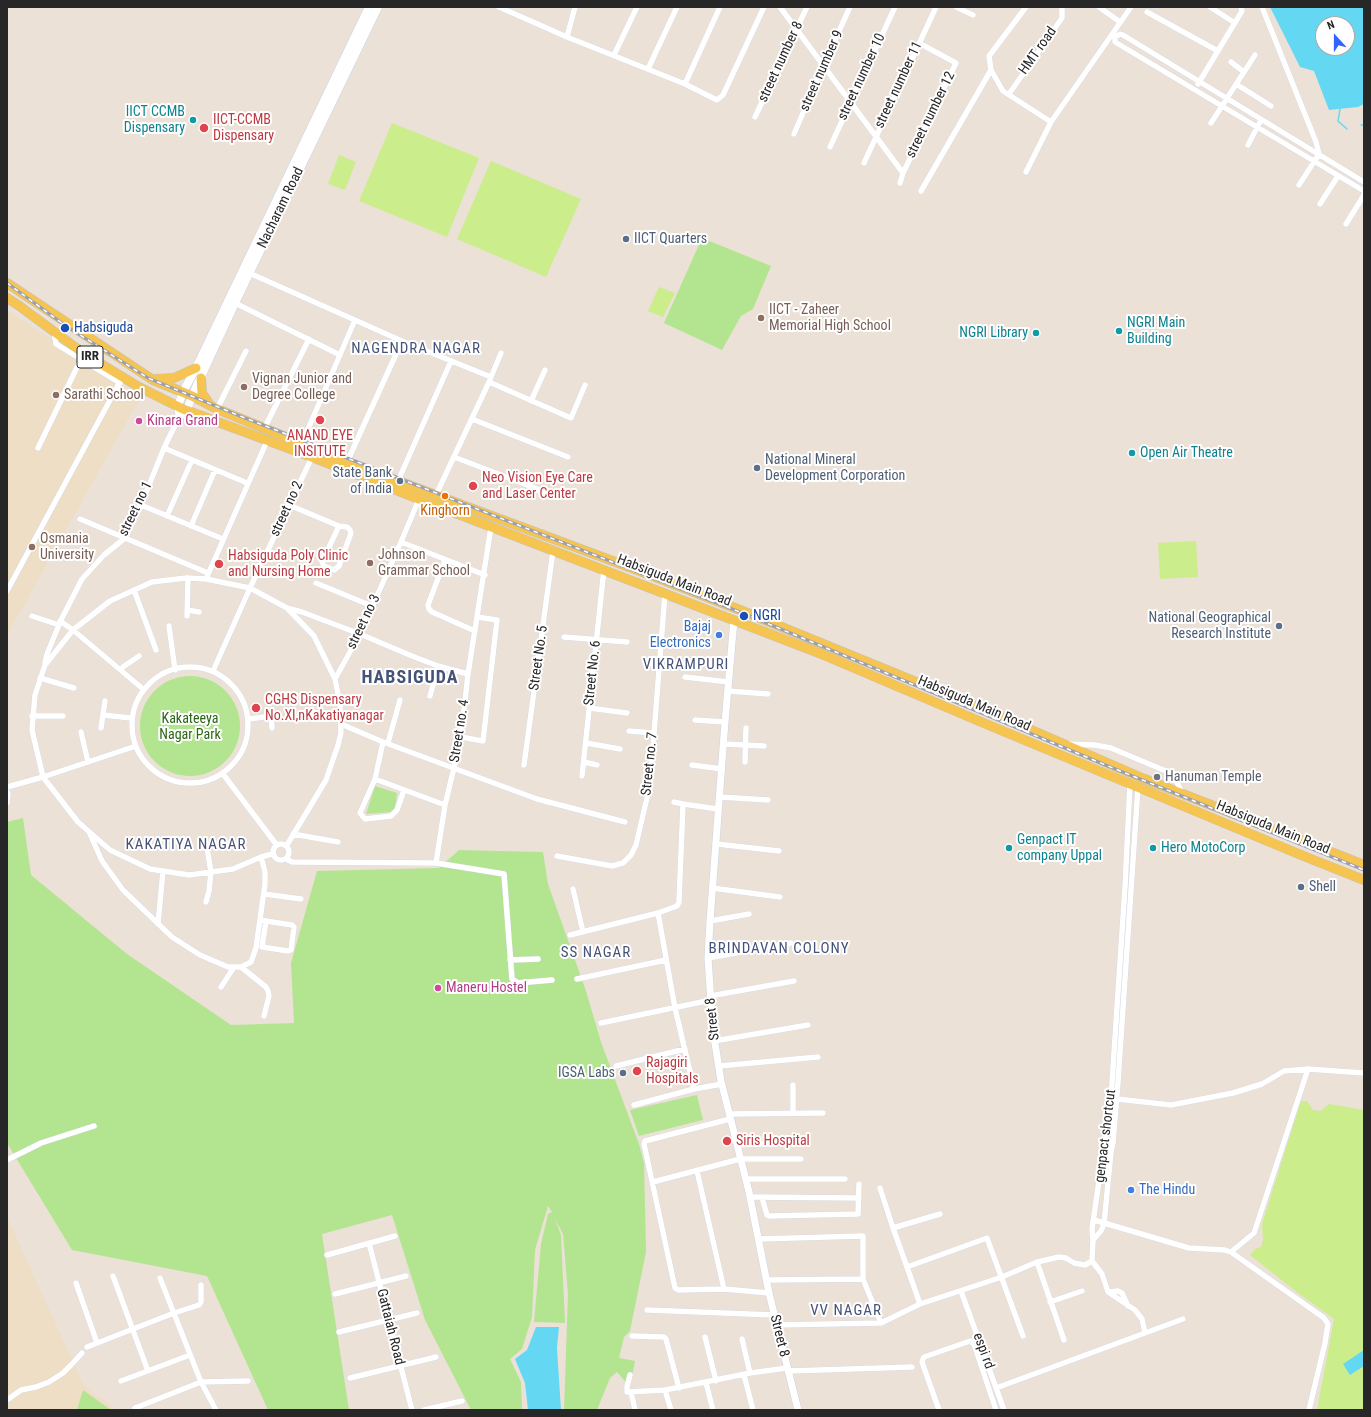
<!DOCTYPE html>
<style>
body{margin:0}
#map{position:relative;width:1371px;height:1417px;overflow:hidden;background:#ebe1d7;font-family:"Roboto Condensed",sans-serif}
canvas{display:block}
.frame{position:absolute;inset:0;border:8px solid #272727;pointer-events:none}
.north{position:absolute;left:1315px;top:16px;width:40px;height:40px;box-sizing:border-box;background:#fff;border:1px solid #a9a9a9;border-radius:50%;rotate:339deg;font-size:11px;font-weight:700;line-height:16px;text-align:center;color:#272727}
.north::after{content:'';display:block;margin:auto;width:14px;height:18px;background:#3066ff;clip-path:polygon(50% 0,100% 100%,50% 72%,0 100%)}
</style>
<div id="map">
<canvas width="1371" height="1417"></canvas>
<div class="frame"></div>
<div class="north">N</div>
</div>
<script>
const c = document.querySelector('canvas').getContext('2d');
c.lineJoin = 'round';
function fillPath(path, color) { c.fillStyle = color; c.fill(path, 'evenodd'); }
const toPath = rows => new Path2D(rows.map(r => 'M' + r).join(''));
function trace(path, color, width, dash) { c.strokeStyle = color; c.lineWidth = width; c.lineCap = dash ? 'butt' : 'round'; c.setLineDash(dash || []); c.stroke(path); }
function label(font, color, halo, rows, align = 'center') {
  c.font = font + ' "Roboto Condensed",sans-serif'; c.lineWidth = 4; c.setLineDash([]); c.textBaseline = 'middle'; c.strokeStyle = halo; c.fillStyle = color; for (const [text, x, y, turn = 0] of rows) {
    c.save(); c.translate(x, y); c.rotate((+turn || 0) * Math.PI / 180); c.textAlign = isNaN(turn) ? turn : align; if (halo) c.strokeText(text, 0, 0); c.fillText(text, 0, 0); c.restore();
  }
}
fillPath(toPath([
 [7,310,140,398,7,635],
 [7,1217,84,1386,117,1410,7,1410]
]), '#eedec5');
fillPath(toPath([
 [702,238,771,266,753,309,741,316,722,350,664,323],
 '140 726a50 50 0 1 1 100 0a50 50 0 1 1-100 0Z',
 [375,786,397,793,395,809,391,812,366,814],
 [23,818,31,875,127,954,231,1025,294,1023,291,963,317,871,439,868,459,850,543,852,548,884,586,991,601,1042,639,1144,644,1163,646,1252,630,1331,624,1337,619,1358,635,1361,630,1387,617,1372,610,1378,597,1410,564,1410,568,1294,563,1234,555,1219,561,1235,565,1323,534,1322,541,1244,548,1214,552,1212,548,1206,535,1250,532,1317,522,1349,510,1359,521,1382,522,1410,471,1410,425,1320,392,1215,322,1234,349,1410,268,1410,207,1276,72,1250,7,1143,7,822],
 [697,1095,703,1120,639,1136,630,1110],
 [83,1390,111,1410,77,1410]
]), '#b3e590');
fillPath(toPath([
 [392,123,479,158,447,237,359,201],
 [339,155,356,162,345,190,328,184],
 [491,161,581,199,546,277,457,239],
 [659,287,675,293,663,317,648,311],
 [1196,541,1198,577,1160,579,1158,543],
 [1301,1101,1307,1101,1313,1110,1321,1111,1329,1104,1364,1110,1364,1410,1317,1410,1334,1319,1298,1293,1250,1255,1255,1249,1261,1247,1263,1240,1262,1224]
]), '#cbed8b');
fillPath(toPath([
 [1270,7,1364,7,1364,104,1358,107,1329,110,1314,71,1300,67],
 [1323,24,1347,24,1347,48,1323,48],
 [536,1327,559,1327,557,1348,561,1410,528,1410,525,1383,515,1359,527,1350],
 [1364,1350,1364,1366,1350,1375,1343,1364]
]), '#64d8f3');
trace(toPath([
 [1340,109,1338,121,1347,129],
 [1361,125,1364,125]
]), '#64d8f3', 1.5);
const minor = toPath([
 [499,7,567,37,685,84,717,100,723,95,764,7],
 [780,7,903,173],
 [956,7,973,15],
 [1026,7,989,56,991,70,1003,91,1051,122],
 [1099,7,1120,22],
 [1210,7,1235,23],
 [1262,7,1316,142,1319,154,1299,185],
 [1147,12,1218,51],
 [567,37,575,7],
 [614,55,637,7],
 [1231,62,1244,72],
 [648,69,677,7],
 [685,84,720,7],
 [1198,84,1242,11,1241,7],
 [1236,84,1271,106],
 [1009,94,1062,18,1062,7],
 [755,117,807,7],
 [1211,123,1255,55],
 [794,134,823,66,850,7],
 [1248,145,1261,120],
 [830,147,895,7],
 [864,163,936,7],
 [1026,172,1051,122,1131,7],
 [1364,182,1123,35,1120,34,1115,37,1115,42,1364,191],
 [900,183,903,173,956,63,919,43],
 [921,191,991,70],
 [1320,204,1338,176],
 [1346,224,1364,195],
 [247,272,402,341,491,377],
 [235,303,340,355],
 [54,331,56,344,120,383],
 [489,382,571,418,585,385],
 [531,401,545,370],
 [217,409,246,351],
 [472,419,568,457],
 [264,429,309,339],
 [302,443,355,320],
 [38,448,81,359],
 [164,448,247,483],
 [454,457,548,493],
 [347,462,402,341],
 [398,481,451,361],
 [436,495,489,382,501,353],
 [141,505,223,539],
 [289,505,339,526,322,562,324,566,334,570,339,566,351,533,350,530,347,527,339,526],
 [167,516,192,460],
 [80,519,208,573],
 [191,526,215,470],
 [401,542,485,575],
 [445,560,428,605,429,609,432,612,475,631],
 [206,579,267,441],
 [316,583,372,606],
 [134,590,156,650],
 [7,591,123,376],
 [287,608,302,612,360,634,412,656,438,666,468,674],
 [187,610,199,612],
 [32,616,59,625],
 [187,616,188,578],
 [60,621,73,630,143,689],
 [169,626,175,670],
 [564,637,627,642],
 [45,663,47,654,61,620,82,579,104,555,125,538,141,505,164,448,179,417],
 '132 725a58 58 0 1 1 116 0a58 58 0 1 1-116 0Z',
 [120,669,139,656],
 [213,671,250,588,312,457],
 [685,677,729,682],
 [40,678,74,688],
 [335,679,360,634,401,542,419,499],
 [728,691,768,694],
 [430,696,438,666],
 [589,708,627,713],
 [103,715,131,718],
 [32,716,63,716],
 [249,719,271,716,272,728],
 [695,720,725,722],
 [341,724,383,742,537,799,625,822],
 [101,728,105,701],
 [629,731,654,733],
 [81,732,88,762],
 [461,737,483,741,497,620,477,617],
 [383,742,375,779,360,813,365,819,391,816,397,810,404,790],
 [388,743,400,700],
 [586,743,620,749],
 [724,744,764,746],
 [1068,744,1095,745,1111,748,1173,774,1182,793],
 [584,762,597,765],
 [745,762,746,728],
 [524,765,553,551],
 [692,765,722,769],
 [223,774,276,844],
 [582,776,604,569],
 [375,779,445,805],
 [7,787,43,777,133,747],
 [7,791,8,794,7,803],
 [720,797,768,800],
 [674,802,683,804],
 [90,834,102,861,123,890,172,937,200,955,228,967,241,967,251,962,256,948,265,884,265,872,261,857],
 [293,834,338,842],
 [206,842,211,872,209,891,206,902],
 '273 852a8 8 0 1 1 16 0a8 8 0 1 1-16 0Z',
 [717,844,779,851],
 [272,854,261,857,233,869,189,875,150,869,110,850,78,822,43,777,32,730,35,695,45,665,73,630,110,601,152,582,186,578,206,579,250,588,287,608,314,636,335,679,340,704,341,733,338,745,326,780,287,845],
 [557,856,612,866,623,863,631,855,636,845,650,785,665,593],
 [286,859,292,862,436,863,504,874,512,979,518,983,552,980],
 [436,863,445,805,454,768,461,737,468,674,491,527],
 [712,888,780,897],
 [573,889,583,932],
 [264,894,301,899],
 [658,913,675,1008,694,1089],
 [260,920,266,921,292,925,294,927,291,950,288,951,262,947,266,921],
 [710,921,749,914],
 [158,924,163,871],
 [570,935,658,913,677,906,679,902,683,804,718,809],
 [708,958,791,943],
 [510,960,538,959],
 [241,967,266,987,268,991,269,996,264,1016],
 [577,979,666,960],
 [221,987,234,967],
 [710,996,794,981],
 [601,1023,711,1000],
 [714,1041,808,1025],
 [616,1066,685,1049],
 [719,1066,818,1057],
 [793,1085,793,1113],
 [1117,1099,1171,1105,1233,1093,1262,1084,1284,1071,1308,1069,1364,1073],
 [634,1105,694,1089,722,1084],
 [729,1114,823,1113],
 [730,1119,645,1141,644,1144,675,1288,678,1290,724,1289,769,1293],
 [737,1145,782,1143],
 [7,1160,41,1143,94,1126],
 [697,1171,724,1289],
 [746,1179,845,1179],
 [653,1182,740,1159,801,1159],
 [880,1188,893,1228,940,1214],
 [750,1197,859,1198],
 [762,1198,767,1215,769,1216,858,1214,859,1184],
 [1094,1220,1189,1248,1225,1250,1231,1252,1324,1318,1328,1324,1325,1343,1309,1410],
 [893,1228,907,1267,987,1238,1023,1336],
 [759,1239,863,1236,863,1279,767,1280],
 [1093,1240,1101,1231,1104,1224,1111,1152,1113,1143,1118,1082,1138,787],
 [369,1243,412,1410],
 [1231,1252,1254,1233,1308,1069],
 [327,1255,395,1236],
 [1092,1261,1093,1240,1092,1229,1111,1098,1125,887,1130,784],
 [1092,1261,1102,1274,1108,1292,1135,1310,1142,1319,1145,1333],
 [1037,1262,1064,1340],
 [907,1267,920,1304],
 [113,1276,148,1371],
 [160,1278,201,1382,216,1410],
 [863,1279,881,1323],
 [76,1283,97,1343],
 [961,1291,1004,1410],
 [1108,1292,1118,1291,1122,1293,1128,1306],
 [335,1294,406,1276],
 [1050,1302,1082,1291],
 [647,1310,774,1315],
 [776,1325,881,1323,920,1304,1002,1277,1037,1262,1059,1257,1066,1258,1074,1263,1085,1265,1092,1261],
 [339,1332,417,1313],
 [632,1336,664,1337,666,1339,679,1388],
 [705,1337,716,1381],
 [742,1339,750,1373],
 [87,1347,174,1313,199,1305,201,1302,201,1285],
 [788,1371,912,1367],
 [630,1375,627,1387,627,1392,665,1390,750,1373,787,1368],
 [744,1375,753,1410],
 [350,1378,436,1357],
 [121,1381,190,1355],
 [706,1383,713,1410],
 [996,1388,1183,1319],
 [665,1390,671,1410],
 [631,1392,635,1410],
 [7,1400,21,1390,36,1387,49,1382,63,1373,71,1365,82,1353],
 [135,1408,201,1382,248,1381],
 [424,1410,462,1401],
 [939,1410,922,1362,923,1359,924,1357,970,1341,974,1344,996,1410]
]);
const tertiary = toPath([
 [734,620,725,722,710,921,708,958,713,1031,721,1081,749,1192,769,1293,798,1410]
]);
const secondary = toPath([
 [179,413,178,406,183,392,196,368,369,7],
 [179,417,187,410,192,396,235,303,378,7]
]);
const primary = toPath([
 [7,283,153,380,192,396,217,409,347,462,645,573,740,610,992,713,1142,778,1364,865],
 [7,298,18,305,83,353,139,387,183,409,312,457,419,499,819,653,986,724,1306,857,1364,880],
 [201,378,202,393,210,405],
 [156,379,174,378,196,368]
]);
trace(minor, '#cdd2e1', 6);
trace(tertiary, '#cdd2e1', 8);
trace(secondary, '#cdd2e1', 9);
trace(primary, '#c3c3c3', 10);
trace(minor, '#fff', 5.5);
trace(tertiary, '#fff', 7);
trace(secondary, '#fff', 8);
trace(primary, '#f6c451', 9);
const rail = toPath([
 [7,283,66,326,148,378,240,416,745,614,1108,766,1364,870]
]);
trace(rail, '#9aa0b3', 3);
trace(rail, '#fff', 1.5, [4.5]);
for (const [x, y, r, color] of [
 [193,120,4,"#0f9aa8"],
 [204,128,5,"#e0444e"],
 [626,239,4,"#5c6f8a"],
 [761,318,4,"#8d6e63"],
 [65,328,5,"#1a4fb4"],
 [1119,331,4,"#0f9aa8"],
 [1036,333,4,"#0f9aa8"],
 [244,387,4,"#8d6e63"],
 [56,395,4,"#8d6e63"],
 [320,420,5,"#e0444e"],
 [139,421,4,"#d1479c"],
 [1132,453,4,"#0f9aa8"],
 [757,468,4,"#5c6f8a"],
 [400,481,4,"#5c6f8a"],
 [473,486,5,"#e0444e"],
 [445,496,4,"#e8710a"],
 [32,547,4,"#8d6e63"],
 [370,563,4,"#8d6e63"],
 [219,564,5,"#e0444e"],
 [744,616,5,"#1a4fb4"],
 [1279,626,4,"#5c6f8a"],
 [719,635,4,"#3f7fe0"],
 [256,708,5,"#e0444e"],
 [1157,777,4,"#6b7280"],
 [1009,848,4,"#0f9aa8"],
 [1153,848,4,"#0f9aa8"],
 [1301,887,4,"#5c6f8a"],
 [438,988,4,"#d1479c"],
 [637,1071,5,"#e0444e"],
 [623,1073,4,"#5c6f8a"],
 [727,1141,5,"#e0444e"],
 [1131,1190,4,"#3f7fe0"]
]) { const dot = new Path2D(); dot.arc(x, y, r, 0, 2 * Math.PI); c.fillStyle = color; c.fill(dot); trace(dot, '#fff', 1.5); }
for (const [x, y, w] of [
 [90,357,26]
]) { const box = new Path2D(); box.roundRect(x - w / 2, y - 11, w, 22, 3); c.fillStyle = '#fff'; c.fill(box); trace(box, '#272727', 1); }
label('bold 13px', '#272727', null, [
 ["IRR",90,357]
]);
label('14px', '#272727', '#fff', [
 ["HMT road",1038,51,-55],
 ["street number 8",781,62,-65],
 ["street number 9",822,71,-66],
 ["street number 10",862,77,-65],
 ["street number 11",899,85,-65],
 ["street number 12",931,115,-64],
 ["Nacharam Road",281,208,-64],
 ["street no 1",136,509,-64],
 ["street no 2",287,509,-65],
 ["Habsiguda Main Road",674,581,21],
 ["street no 3",364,622,-64],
 ["Street No. 5",539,658,-82],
 ["Street No. 6",593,673,-84],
 ["Habsiguda Main Road",974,704,23],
 ["Street no. 4",460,731,-81],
 ["Street no. 7",650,764,-84],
 ["Habsiguda Main Road",1273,828,22],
 ["Street 8",713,1019,-96],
 ["genpact shortcut",1106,1136,-83],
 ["Gattaiah Road",390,1327,76],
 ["Street 8",779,1336,76],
 ["espi rd",983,1351,70]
]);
label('14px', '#0d838f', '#fff', [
 ["IICT CCMB",185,112,"right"],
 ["Dispensary",185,128,"right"],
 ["NGRI Main",1127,323],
 ["Building",1127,339],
 ["NGRI Library",1028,333,"right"],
 ["Open Air Theatre",1140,453],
 ["Genpact IT",1017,840],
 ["company Uppal",1017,856],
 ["Hero MotoCorp",1161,848]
], 'left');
label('14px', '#be3a42', '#fff', [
 ["IICT-CCMB",213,120],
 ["Dispensary",213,136],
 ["ANAND EYE",320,436,"center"],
 ["INSITUTE",320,452,"center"],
 ["Neo Vision Eye Care",482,478],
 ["and Laser Center",482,494],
 ["Habsiguda Poly Clinic",228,556],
 ["and Nursing Home",228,572],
 ["CGHS Dispensary",265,700],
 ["No.XI,nKakatiyanagar",265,716],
 ["Rajagiri",646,1063],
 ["Hospitals",646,1079],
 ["Siris Hospital",736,1141]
], 'left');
label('14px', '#4e5e75', '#fff', [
 ["IICT Quarters",634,239],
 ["National Mineral",765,460],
 ["Development Corporation",765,476],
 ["State Bank",392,473,"right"],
 ["of India",392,489,"right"],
 ["National Geographical",1271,618,"right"],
 ["Research Institute",1271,634,"right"],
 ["Shell",1309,887],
 ["IGSA Labs",615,1073,"right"]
], 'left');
label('14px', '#785e54', '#fff', [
 ["IICT - Zaheer",769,310],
 ["Memorial High School",769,326],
 ["Vignan Junior and",252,379],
 ["Degree College",252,395],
 ["Sarathi School",64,395],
 ["Osmania",40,539],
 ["University",40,555],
 ["Johnson",378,555],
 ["Grammar School",378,571]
], 'left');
label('14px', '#164399', '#fff', [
 ["Habsiguda",74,328],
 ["NGRI",753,616]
], 'left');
label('14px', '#b23c85', '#fff', [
 ["Kinara Grand",147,421],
 ["Maneru Hostel",446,988]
], 'left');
label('14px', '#c56008', '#fff', [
 ["Kinghorn",445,511]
]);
label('14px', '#366cbe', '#fff', [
 ["Bajaj",711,627],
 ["Electronics",711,643],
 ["The Hindu",1139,1190,"left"]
], 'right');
label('14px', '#2c6616', '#fff', [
 ["Kakateeya",190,719],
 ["Nagar Park",190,735]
]);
label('14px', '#5b616d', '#fff', [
 ["Hanuman Temple",1165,777]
], 'left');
c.letterSpacing = '1px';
label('15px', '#465379', '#fff', [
 ["NAGENDRA NAGAR",416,349],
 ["VIKRAMPURI",686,665],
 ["KAKATIYA NAGAR",186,845],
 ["BRINDAVAN COLONY",779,949],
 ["SS NAGAR",596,953],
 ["VV NAGAR",846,1311]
]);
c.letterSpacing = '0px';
c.letterSpacing = '1px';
label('bold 18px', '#465379', '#fff', [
 ["HABSIGUDA",410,678]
]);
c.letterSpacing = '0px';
</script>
